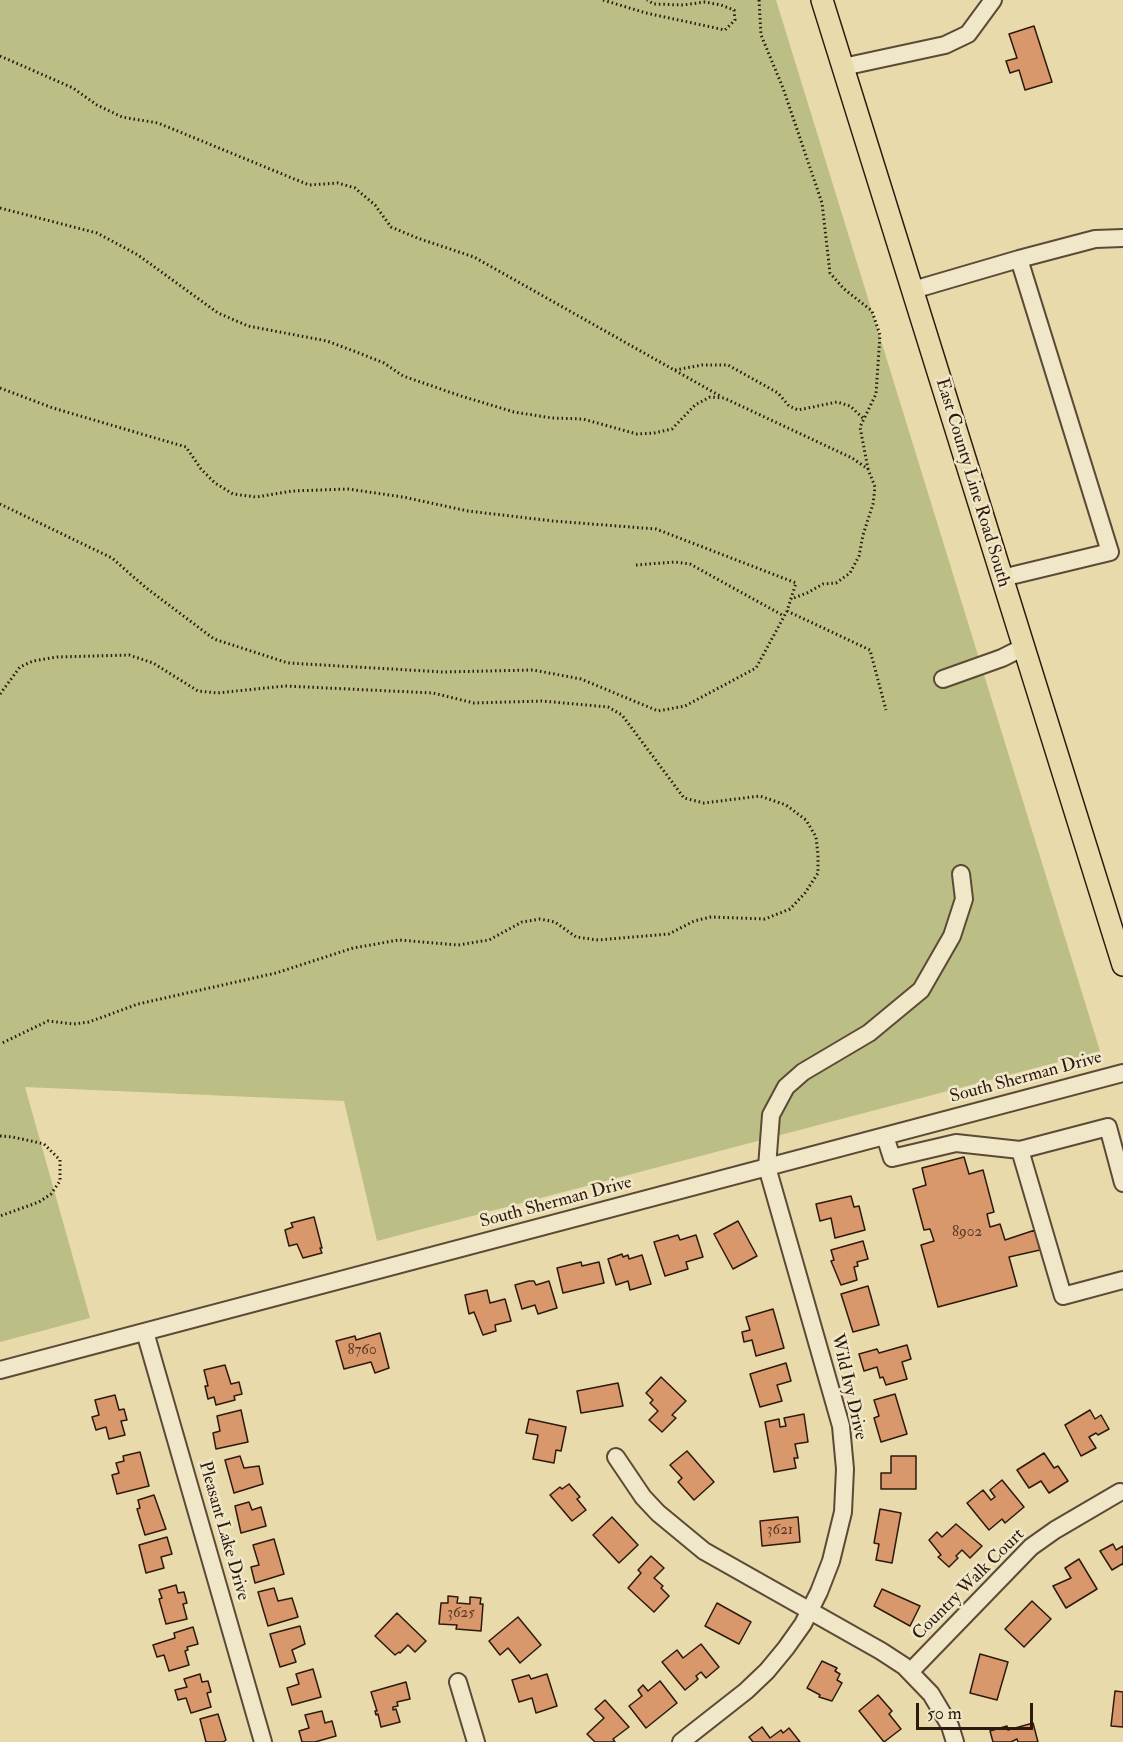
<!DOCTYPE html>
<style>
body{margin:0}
#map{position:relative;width:1123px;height:1742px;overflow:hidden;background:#e8daaa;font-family:"IM FELL Double Pica",serif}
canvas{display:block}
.scale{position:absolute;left:916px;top:1703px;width:117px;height:27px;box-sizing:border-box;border:3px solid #2e190f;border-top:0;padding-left:8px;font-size:18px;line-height:21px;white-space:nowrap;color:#2e190f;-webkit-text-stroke:4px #f0e7c8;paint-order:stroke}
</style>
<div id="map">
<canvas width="1123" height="1742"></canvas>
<div class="scale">50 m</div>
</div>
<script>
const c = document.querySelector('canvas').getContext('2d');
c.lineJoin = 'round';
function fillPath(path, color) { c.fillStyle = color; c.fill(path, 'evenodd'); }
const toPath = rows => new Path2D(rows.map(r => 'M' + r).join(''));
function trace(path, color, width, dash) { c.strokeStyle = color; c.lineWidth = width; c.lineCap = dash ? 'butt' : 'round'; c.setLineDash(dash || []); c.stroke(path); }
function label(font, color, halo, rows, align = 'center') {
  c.font = font + ' "IM FELL Double Pica",serif'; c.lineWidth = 5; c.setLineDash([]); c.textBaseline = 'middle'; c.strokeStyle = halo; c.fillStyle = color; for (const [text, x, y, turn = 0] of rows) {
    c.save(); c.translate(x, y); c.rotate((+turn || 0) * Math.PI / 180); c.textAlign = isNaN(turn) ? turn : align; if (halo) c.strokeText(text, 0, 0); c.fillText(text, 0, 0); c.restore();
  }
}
fillPath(toPath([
 [0,0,776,0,1100,1051,377,1241,344,1101,25,1087,90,1318,0,1342]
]), '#bbbe85');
const building = toPath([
 [1034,26,1052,82,1025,90,1019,70,1010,73,1006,61,1017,58,1009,34,1034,26],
 [964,1157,969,1174,983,1170,994,1212,987,1214,990,1227,1000,1224,1005,1240,1035,1230,1040,1250,1009,1257,1017,1286,938,1307,921,1245,934,1241,930,1229,924,1230,913,1189,926,1185,922,1168,964,1157],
 [851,1196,854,1207,859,1206,865,1230,835,1238,831,1218,820,1221,816,1204,851,1196],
 [314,1217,322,1248,320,1248,322,1253,303,1258,297,1244,289,1246,285,1230,293,1227,291,1223,314,1217],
 [738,1221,757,1256,733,1269,714,1234,738,1221],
 [678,1235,680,1240,696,1235,703,1257,686,1262,688,1269,665,1276,654,1242,678,1235],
 [863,1241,868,1259,857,1262,858,1266,854,1267,857,1280,841,1285,831,1261,834,1260,831,1250,863,1241],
 [622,1254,623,1257,628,1255,629,1259,642,1255,651,1284,630,1290,628,1281,616,1285,608,1259,622,1254],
 [581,1262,582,1266,599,1262,604,1283,563,1293,557,1268,581,1262],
 [529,1281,534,1281,536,1285,549,1281,557,1308,538,1314,535,1305,522,1309,515,1285,529,1281],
 [868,1286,879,1325,853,1332,841,1294,868,1286],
 [487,1290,490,1303,505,1299,511,1321,495,1325,496,1331,483,1335,474,1312,469,1314,465,1295,487,1290],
 [773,1309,784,1348,756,1356,752,1340,744,1342,742,1332,750,1330,746,1317,773,1309],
 [380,1333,389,1368,375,1373,371,1362,344,1369,336,1341,355,1336,356,1340,380,1333],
 [907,1345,911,1359,902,1362,907,1379,886,1385,883,1377,880,1378,877,1367,864,1371,859,1354,877,1349,879,1353,907,1345],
 [786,1363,791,1381,777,1385,782,1401,760,1407,750,1374,786,1363],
 [225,1365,231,1384,239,1382,242,1394,234,1396,235,1400,216,1405,214,1397,208,1399,205,1386,208,1386,204,1370,225,1365],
 [661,1377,686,1401,672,1415,676,1418,662,1432,649,1420,658,1411,650,1403,653,1400,646,1393,661,1377],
 [618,1383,623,1406,581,1413,577,1391,618,1383],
 [895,1394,907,1434,881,1442,874,1418,879,1416,874,1400,895,1394],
 [115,1395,119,1410,124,1409,127,1420,121,1421,125,1435,109,1439,106,1427,96,1430,92,1417,99,1415,95,1400,115,1395],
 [241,1410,248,1442,216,1449,213,1433,220,1431,217,1416,241,1410],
 [1090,1410,1095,1419,1101,1415,1109,1429,1098,1435,1096,1433,1089,1437,1096,1448,1081,1456,1065,1425,1090,1410],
 [804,1414,808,1442,795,1444,798,1458,794,1458,796,1468,774,1472,765,1422,779,1419,780,1427,786,1426,784,1418,804,1414],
 [529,1419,566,1427,561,1451,556,1450,554,1463,533,1459,538,1435,526,1433,529,1419],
 [687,1451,714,1482,694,1500,678,1482,682,1478,670,1465,687,1451],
 [140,1452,149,1486,117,1494,112,1475,119,1473,116,1463,124,1461,123,1456,140,1452],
 [1044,1453,1054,1468,1058,1466,1068,1481,1049,1493,1041,1481,1029,1488,1017,1470,1044,1453],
 [240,1456,244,1468,259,1466,263,1484,234,1493,225,1460,240,1456],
 [891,1456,916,1456,916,1489,881,1489,881,1473,891,1473,891,1456],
 [1002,1480,1024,1507,1005,1523,1002,1519,989,1530,967,1503,983,1490,991,1500,995,1497,990,1490,1002,1480],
 [569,1484,580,1497,577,1499,586,1510,572,1521,550,1495,560,1487,562,1489,569,1484],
 [154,1495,166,1529,145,1535,137,1509,140,1508,138,1500,154,1495],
 [249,1502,252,1510,261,1507,266,1526,241,1533,235,1506,249,1502],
 [880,1509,901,1513,892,1563,876,1560,879,1544,874,1543,880,1509],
 [612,1517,638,1545,619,1563,593,1535,612,1517],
 [798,1517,800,1542,762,1546,760,1521,798,1517],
 [956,1524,982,1546,970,1558,962,1550,956,1556,958,1558,949,1567,938,1557,941,1555,929,1540,937,1532,942,1537,956,1524],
 [167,1537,172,1554,161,1557,164,1568,146,1573,139,1545,167,1537],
 [274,1539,284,1574,255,1583,251,1567,259,1565,253,1545,274,1539],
 [1113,1544,1116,1550,1123,1546,1123,1565,1122,1564,1112,1570,1100,1551,1113,1544],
 [651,1556,664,1568,654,1578,663,1586,661,1588,669,1596,654,1612,628,1588,641,1573,638,1570,651,1556],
 [1079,1559,1097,1589,1066,1608,1053,1586,1071,1578,1065,1568,1079,1559],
 [176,1585,178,1593,184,1592,187,1603,183,1604,187,1619,166,1624,159,1599,162,1598,159,1590,176,1585],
 [274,1588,278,1601,292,1598,298,1617,268,1626,258,1592,274,1588],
 [882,1589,920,1606,910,1626,874,1606,882,1589],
 [448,1596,458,1597,457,1603,470,1604,470,1597,481,1598,480,1604,483,1604,481,1631,456,1629,457,1625,439,1624,441,1603,448,1603,448,1596],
 [1032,1601,1051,1619,1024,1647,1005,1629,1032,1601],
 [717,1603,751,1622,739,1644,705,1626,717,1603],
 [397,1613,426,1641,415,1652,408,1645,400,1653,399,1652,395,1655,375,1636,397,1613],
 [518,1617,541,1645,520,1663,508,1648,500,1655,489,1641,518,1617],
 [300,1626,305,1644,292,1650,296,1662,280,1667,270,1634,300,1626],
 [193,1627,198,1644,187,1647,188,1650,185,1651,189,1665,169,1671,164,1655,157,1657,153,1645,175,1638,174,1633,193,1627],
 [701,1644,719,1667,706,1678,701,1672,696,1676,698,1679,696,1681,685,1690,662,1662,677,1650,683,1658,701,1644],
 [980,1654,1008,1662,997,1700,970,1693,980,1654],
 [822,1661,837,1668,835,1671,840,1674,837,1680,842,1683,832,1701,819,1697,820,1695,807,1688,822,1661],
 [313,1669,321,1697,292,1705,287,1688,299,1684,296,1674,313,1669],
 [200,1674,202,1682,208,1681,211,1692,207,1693,211,1707,191,1713,186,1698,178,1700,175,1690,187,1687,184,1679,200,1674],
 [547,1674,557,1706,536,1713,532,1698,519,1702,512,1680,529,1675,531,1679,547,1674],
 [660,1681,677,1703,646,1728,629,1706,642,1696,638,1690,643,1685,648,1691,660,1681],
 [406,1682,410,1699,397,1702,398,1706,393,1707,393,1710,396,1709,400,1722,381,1727,378,1714,376,1715,375,1711,377,1711,371,1692,406,1682],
 [1115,1691,1123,1692,1123,1727,1111,1726,1115,1691],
 [878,1695,892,1711,889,1714,901,1729,884,1742,859,1711,878,1695],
 [605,1700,629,1727,613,1739,615,1742,595,1742,587,1734,604,1718,595,1709,605,1700],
 [322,1711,325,1723,332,1721,336,1736,315,1742,302,1742,299,1731,309,1728,305,1715,322,1711],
 [218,1714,226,1740,223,1742,206,1742,200,1719,218,1714],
 [1033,1723,1038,1742,1018,1742,1017,1739,1011,1742,993,1742,990,1731,1007,1726,1008,1730,1033,1723],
 [762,1727,770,1738,781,1730,783,1733,789,1728,800,1742,753,1742,749,1737,762,1727]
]);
fillPath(building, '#d9986b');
trace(building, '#2e190f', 1.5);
const minor = toPath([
 [843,67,945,45,968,34,993,0],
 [1019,259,1095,239,1123,238],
 [913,290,1019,259,1110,552,1002,578],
 [943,679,1002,658,1024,647],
 [885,1136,892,1158,956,1143,1020,1150,1108,1127,1123,1183],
 [1020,1150,1063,1296,1123,1280],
 [145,1332,263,1742],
 [0,1370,1123,1073],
 [616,1457,643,1497,658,1513,704,1551,881,1651,904,1666,931,1694,950,1726,955,1742],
 [910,1672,1031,1547,1055,1530,1120,1492],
 [458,1682,476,1742],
 [681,1742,746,1691,767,1671,786,1648,803,1624,819,1592,831,1561,843,1512,845,1469,841,1426,767,1167,771,1115,786,1087,803,1072,869,1033,921,990,952,936,964,899,961,874]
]);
const major = toPath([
 [822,0,1123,965]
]);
trace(minor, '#5c4936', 20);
trace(major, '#2e190f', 24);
trace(toPath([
 [603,0,646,13,725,30,735,20,734,10,721,5,705,2,683,5,654,4,647,0],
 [759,0,761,35,783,88,822,203,830,273,844,289,872,311,880,335,876,394,860,427,868,469],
 [0,56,73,88,97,105,122,117,158,123,309,185,338,183,355,188,375,205,391,227,417,238,474,257,722,397],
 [0,208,97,233,138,255,218,313,248,326,327,341,359,353,384,363,403,376,461,396,514,412,552,418,583,419,637,434,654,433,672,429,695,405,710,397,724,398,852,458,868,469,875,487,873,504,863,535,859,556,850,573,836,583,823,584,807,593,791,599],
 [675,370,702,365,728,365,778,393,789,406,798,410,837,402,850,406,864,419],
 [0,388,53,408,186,447,201,469,215,483,233,494,256,497,292,491,348,489,403,497,468,511,553,521,656,529,796,583,787,611,756,668,685,706,658,711,581,679,533,670,443,672,288,663,214,639,145,587,112,558,0,504],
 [636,565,675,562,690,564,784,616],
 [787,611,870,650,886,710],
 [0,694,20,667,33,661,57,657,129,655,153,663,198,691,217,693,285,686,433,693,474,703,542,701,608,707,622,715,684,798,704,803,760,796,786,805,806,820,816,837,818,855,818,873,805,893,790,909,765,919,711,917,694,921,669,934,598,940,576,937,555,922,540,919,522,922,489,940,458,945,399,940,353,948,276,973,138,1004,89,1022,74,1024,48,1021,0,1044],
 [0,1136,13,1137,44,1144,60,1160,60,1181,51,1194,39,1202,0,1216]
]), '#2e190f', 3, [1.5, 3]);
trace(minor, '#f0e7c8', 16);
trace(major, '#e8daaa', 21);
label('15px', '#593926', null, [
 ["8902",967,1233],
 ["8760",362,1351],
 ["3621",780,1531],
 ["3625",461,1614]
]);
label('18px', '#2e190f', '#f0e7c8', [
 ["East County Line Road South",972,483,73],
 ["South Sherman Drive",1026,1078,-15],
 ["South Sherman Drive",556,1203,-15],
 ["Wild Ivy Drive",848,1387,77],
 ["Pleasant Lake Drive",223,1531,74],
 ["Country Walk Court",969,1585,-45]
]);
</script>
